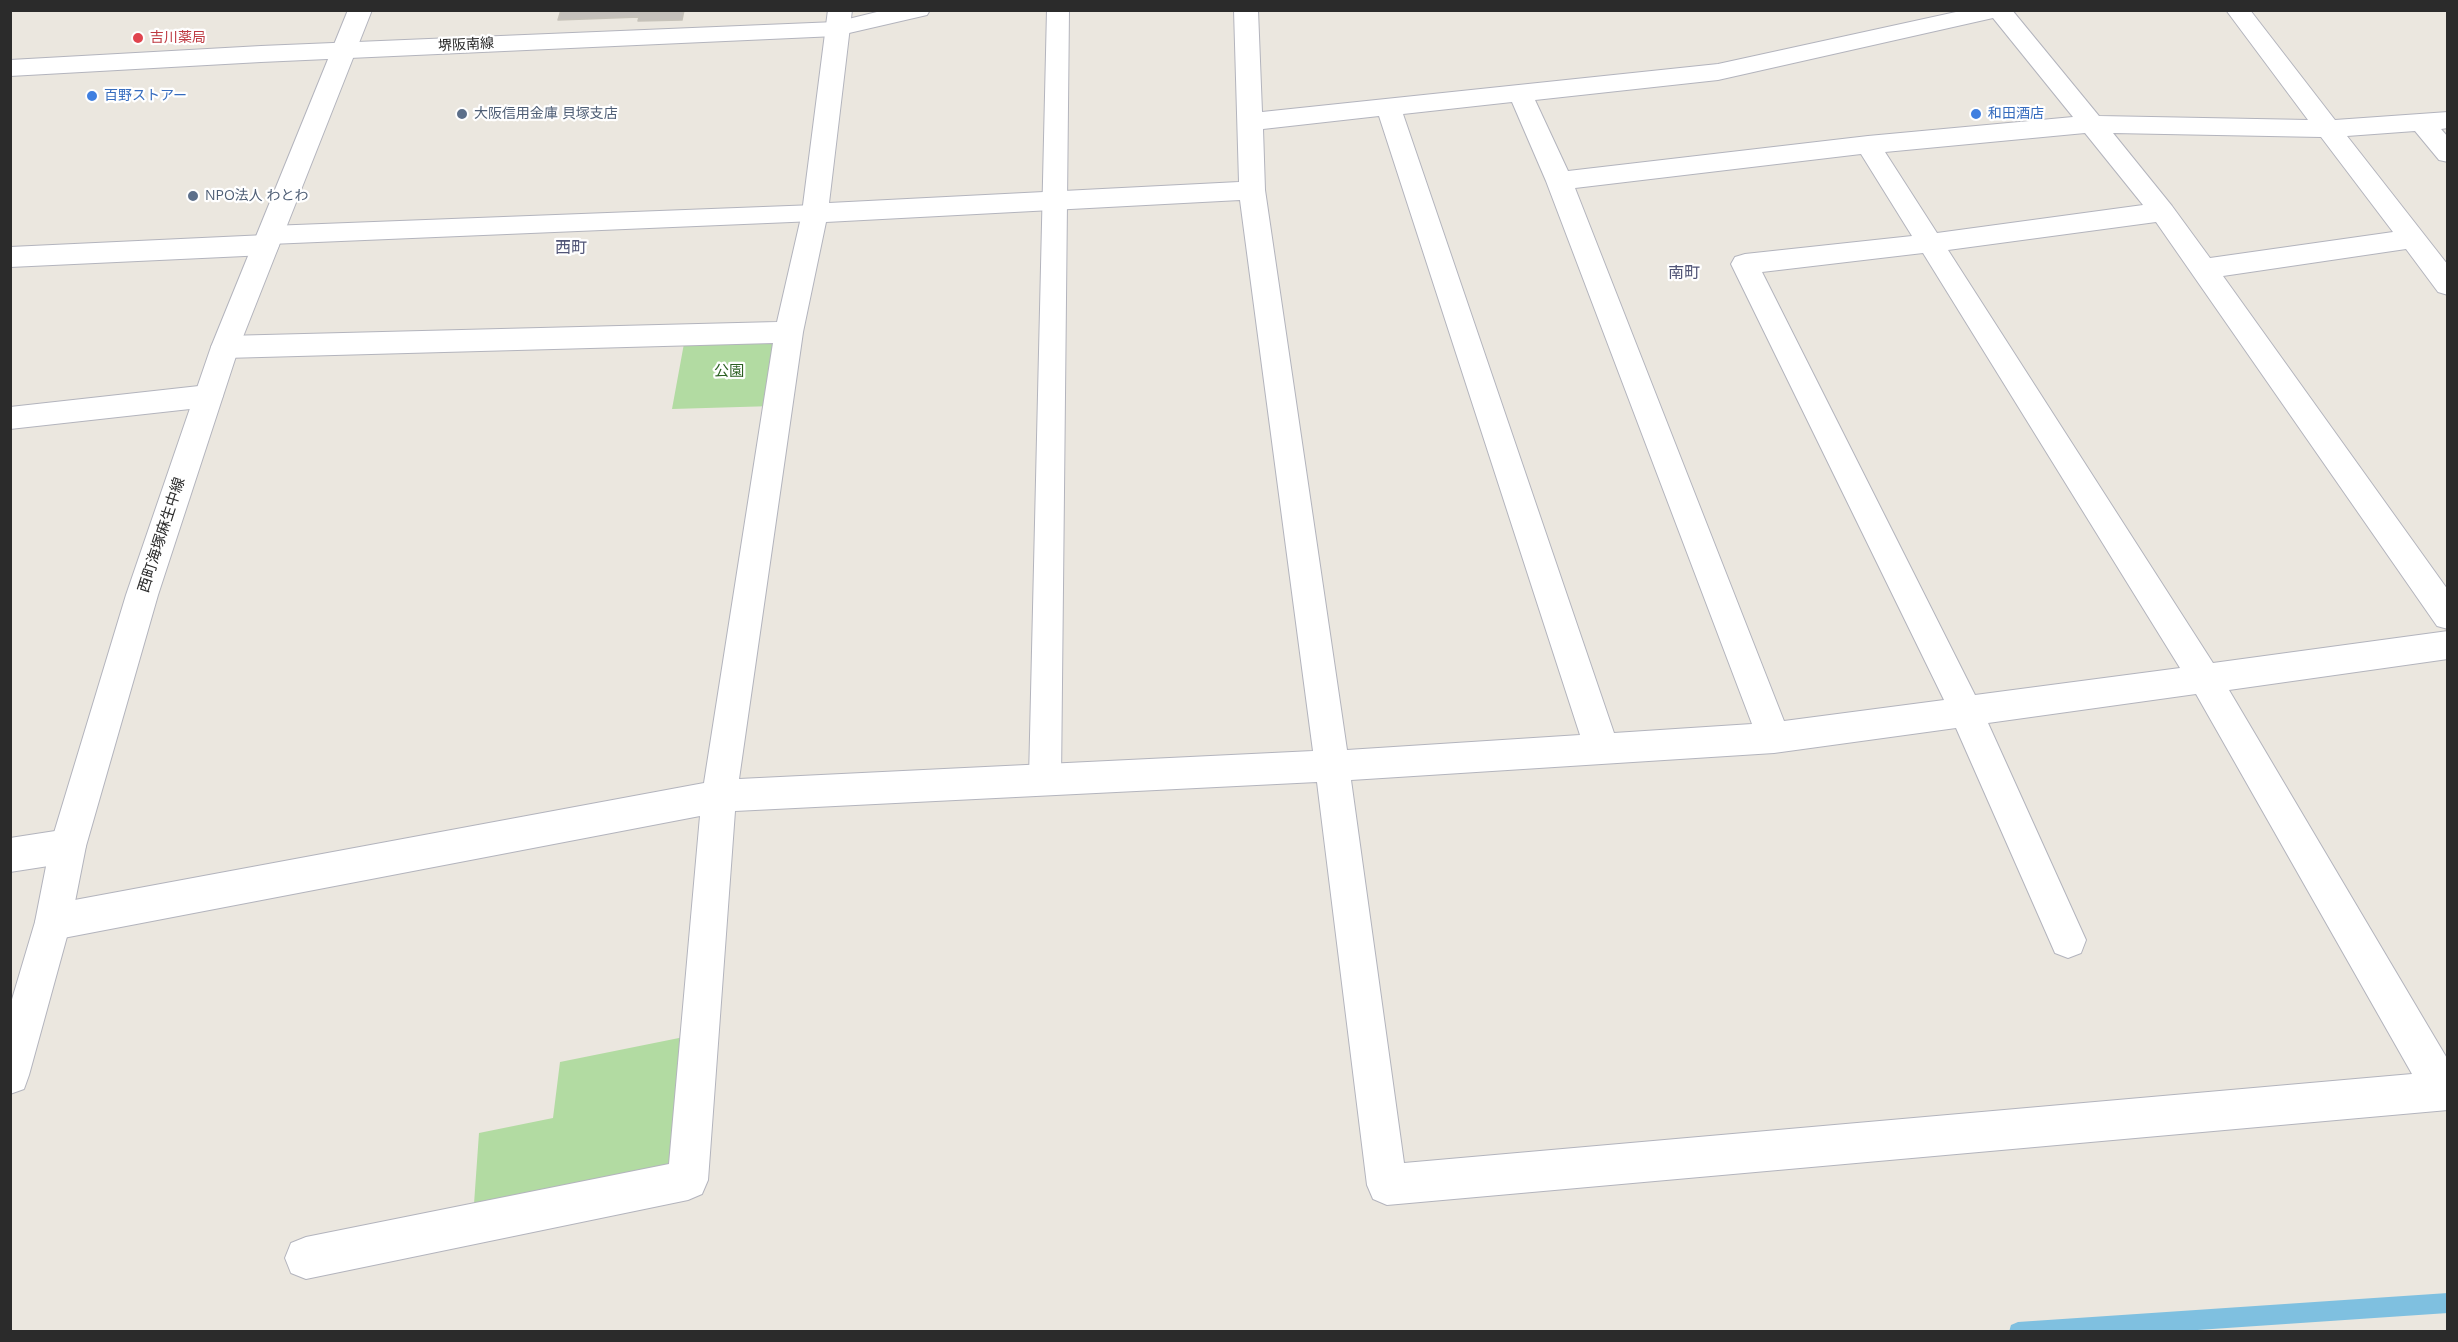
<!DOCTYPE html>
<meta charset="utf-8">
<style>
body{margin:0}
#map{position:relative;width:2458px;height:1342px;overflow:hidden;background:#ebe7df;font-family:"Open Sans",sans-serif}
canvas{display:block}
.frame{position:absolute;inset:0;border:12px solid #2b2b2b;pointer-events:none}
</style>
<div id="map">
<canvas width="2458" height="1342"></canvas>
<div class="frame"></div>
</div>
<script>
const c = document.querySelector('canvas').getContext('2d');
c.lineJoin = 'round';
function fillPath(path, color) { c.fillStyle = color; c.fill(path, 'evenodd'); }
const toPath = rows => new Path2D(rows.map(r => 'M' + r).join(''));
function trace(path, color, width, dash) { c.strokeStyle = color; c.lineWidth = width; c.lineCap = dash ? 'butt' : 'round'; c.setLineDash(dash || []); c.stroke(path); }
function label(font, color, halo, rows, align = 'center') {
  c.font = font + ' "Open Sans","Noto Sans JP",sans-serif'; c.lineWidth = 4.5; c.setLineDash([]); c.textBaseline = 'middle'; c.strokeStyle = halo; c.fillStyle = color; for (const [text, x, y, turn = 0] of rows) {
    c.save(); c.translate(x, y); c.rotate((+turn || 0) * Math.PI / 180); c.textAlign = isNaN(turn) ? turn : align; if (halo) c.strokeText(text, 0, 0); c.fillText(text, 0, 0); c.restore();
  }
}
fillPath(toPath([
 [786,334,774,406,672,409,685,338],
 [684,1037,677,1165,474,1204,479,1133,553,1118,560,1062]
]), '#b2dba2');
fillPath(toPath([
 [2448,1293,2448,1313,2168,1332,2009,1332,2011,1325,2018,1322,2448,1293]
]), '#7fc0e0');
const building = toPath([
 [561,10,684,10,682,20,638,21,639,17,558,20,561,10]
]);
fillPath(building, '#c4c0bb');
trace(building, '#c6c2b9', 1.5);
const service = toPath([
 [1047,10,1069,10,1061,779,1056,789,1045,793,1034,789,1029,779,1047,10],
 [815,205,824,207,827,213,824,219,815,221,270,244,261,241,258,235,261,229,270,226,815,205]
]);
const minor = toPath([
 [828,10,852,10,829,203,1239,182,1234,10,1258,10,1262,112,1718,64,1965,10,2012,10,2099,116,2308,120,2226,10,2250,10,2335,120,2448,112,2448,128,2441,129,2448,137,2448,162,2439,160,2415,131,2347,136,2448,265,2448,295,2438,292,2406,249,2223,276,2448,590,2448,629,2437,626,2156,222,1948,250,2213,663,2448,631,2448,659,2229,690,2448,1060,2448,1110,1387,1205,1373,1199,1367,1185,1317,782,735,811,708,1180,702,1194,688,1200,306,1279,291,1273,285,1258,291,1243,306,1237,669,1164,700,816,53,940,40,934,35,922,40,910,53,904,704,783,773,343,225,358,215,354,211,347,215,340,225,336,777,322,802,213,828,10],
 [1993,18,2073,117,1868,136,1568,171,1535,100,1718,80,1993,18],
 [1512,102,1546,181,1752,724,1614,733,1403,114,1512,102],
 [1379,116,1580,735,1347,750,1265,190,1263,129,1379,116],
 [2085,133,2143,205,1937,233,1885,152,2085,133],
 [2113,133,2321,137,2393,232,2210,258,2172,206,2113,133],
 [1861,154,1912,236,1745,254,1735,257,1731,264,1944,700,1784,721,1575,188,1861,154],
 [1240,200,1313,751,739,779,803,332,826,222,1240,200],
 [1923,253,2180,668,1975,695,1762,272,1923,253],
 [2196,694,2412,1074,1404,1163,1351,780,1774,753,1956,728,2055,953,2068,958,2081,953,2086,940,1988,723,2196,694],
 [266,235,276,238,279,245,276,252,266,255,10,267,10,247,266,235],
 [208,385,218,388,223,396,218,404,208,407,10,429,10,407,208,385],
 [68,829,81,834,86,846,81,858,68,863,10,872,10,838,68,829]
]);
const tertiary = toPath([
 [348,10,372,10,239,347,223,396,158,595,86,846,71,922,29,1075,24,1089,10,1094,10,1006,35,922,50,846,126,595,211,347,348,10]
]);
const secondary = toPath([
 [885,10,930,10,927,15,836,36,261,62,10,76,10,60,261,46,836,22,885,10]
]);
trace(service, '#b3b4bd', 2);
trace(minor, '#b3b4bd', 2);
trace(tertiary, '#b3b4bd', 2);
trace(secondary, '#b3b4bd', 2);
fillPath(service, '#fff');
fillPath(minor, '#fff');
fillPath(tertiary, '#fff');
fillPath(secondary, '#fff');
for (const [x, y, r, color] of [
 [138,38,6,"#e0444e"],
 [92,96,6,"#3f7fe0"],
 [462,114,6,"#5c6f8a"],
 [1976,114,6,"#3f7fe0"],
 [193,196,6,"#5c6f8a"]
]) { const dot = new Path2D(); dot.arc(x, y, r, 0, 2 * Math.PI); c.fillStyle = color; c.fill(dot); trace(dot, '#fff', 2); }
label('14px', '#be3a42', '#fff', [
 ["吉川薬局",150,38]
], 'left');
label('14px', '#2b2b2b', '#fff', [
 ["堺阪南線",466,45,-3]
]);
label('14px', '#366cbe', '#fff', [
 ["百野ストアー",104,96],
 ["和田酒店",1988,114]
], 'left');
label('14px', '#4e5e75', '#fff', [
 ["大阪信用金庫 貝塚支店",474,114],
 ["NPO法人 わとわ",205,196]
], 'left');
label('15px', '#2c6023', '#fff', [
 ["公園",729,372]
]);
label('15px', '#2b2b2b', '#fff', [
 ["西町海塚麻生中線",162,535,-72]
]);
label('16px', '#515577', '#fff', [
 ["西町",571,248],
 ["南町",1684,273]
]);
</script>
